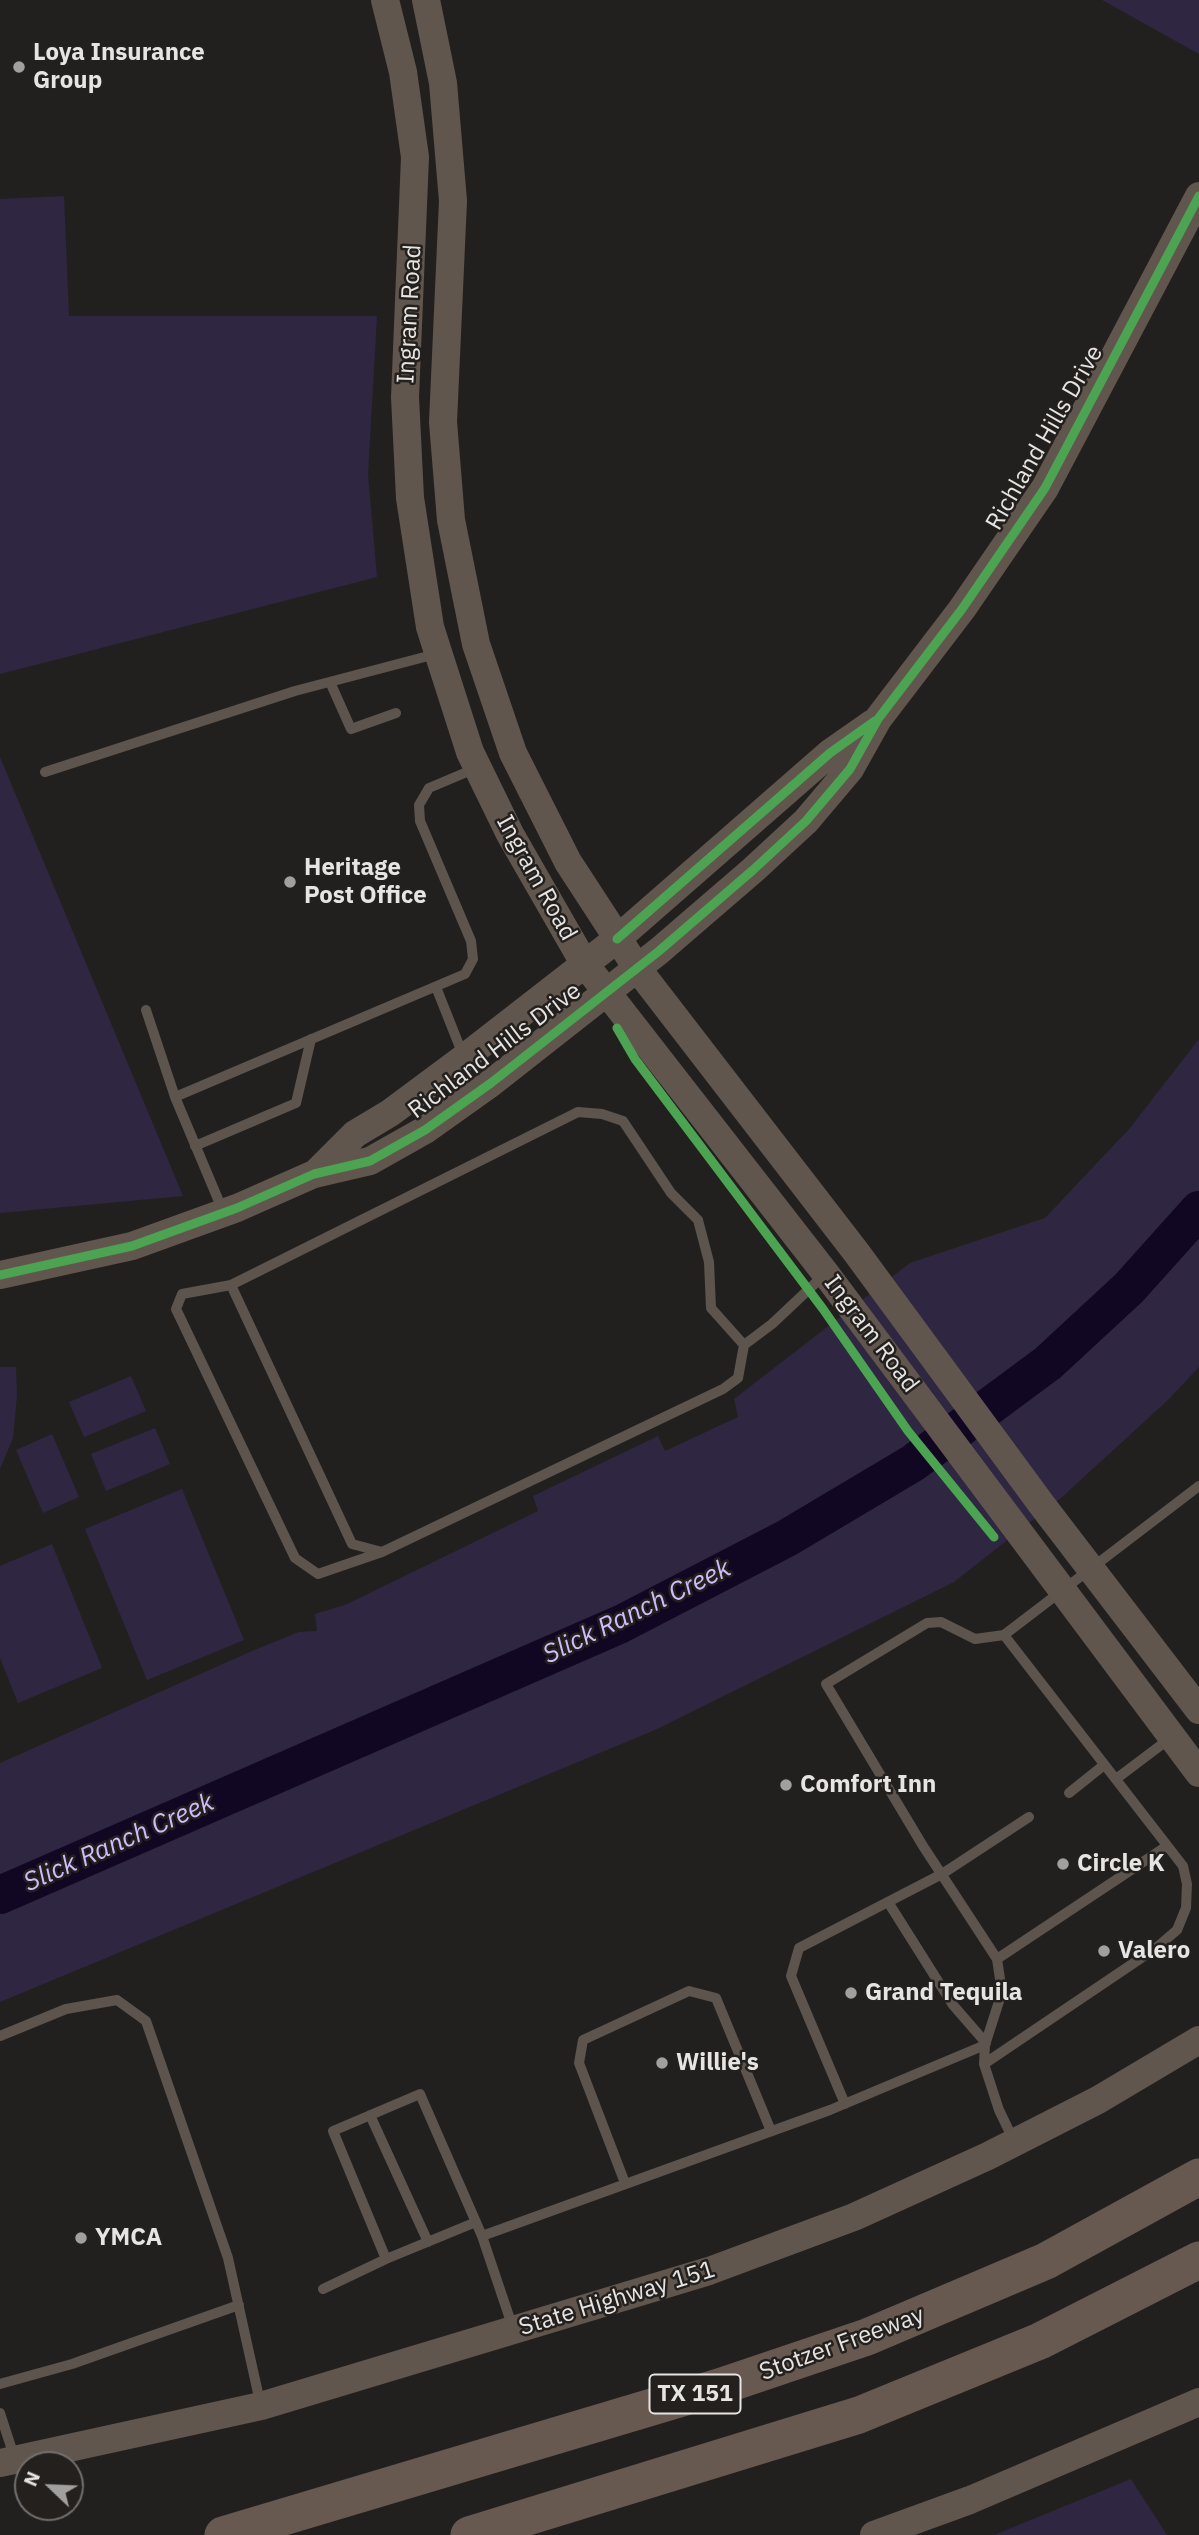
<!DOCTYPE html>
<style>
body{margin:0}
#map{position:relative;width:1199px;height:2535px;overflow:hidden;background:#22201f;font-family:"IBM Plex Sans",sans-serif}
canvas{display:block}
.north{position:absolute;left:14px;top:2451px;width:70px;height:70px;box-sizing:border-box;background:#23201e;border:2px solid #716f6d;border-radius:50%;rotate:293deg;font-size:19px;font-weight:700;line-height:28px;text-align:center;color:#e7e5e3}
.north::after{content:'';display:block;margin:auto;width:24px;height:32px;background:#a2a09e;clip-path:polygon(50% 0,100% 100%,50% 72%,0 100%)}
</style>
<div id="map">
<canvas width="1199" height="2535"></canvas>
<div class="north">N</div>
</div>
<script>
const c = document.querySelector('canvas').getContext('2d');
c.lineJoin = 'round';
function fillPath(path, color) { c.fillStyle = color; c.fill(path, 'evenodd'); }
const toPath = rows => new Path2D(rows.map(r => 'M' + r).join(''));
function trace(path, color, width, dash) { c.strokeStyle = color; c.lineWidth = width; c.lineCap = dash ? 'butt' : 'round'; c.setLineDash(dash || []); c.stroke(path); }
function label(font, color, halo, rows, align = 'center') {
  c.font = font + ' "IBM Plex Sans",sans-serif'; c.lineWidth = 5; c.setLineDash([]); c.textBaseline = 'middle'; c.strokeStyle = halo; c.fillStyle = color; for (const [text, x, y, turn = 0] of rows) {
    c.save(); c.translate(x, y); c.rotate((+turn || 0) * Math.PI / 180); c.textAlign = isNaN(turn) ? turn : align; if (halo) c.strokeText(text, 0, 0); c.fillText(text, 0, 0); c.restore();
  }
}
fillPath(toPath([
 [1102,0,1199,0,1199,54],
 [64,196,69,316,377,316,368,474,377,577,0,674,0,199],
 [0,757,183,1196,0,1213],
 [1199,1039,1199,1367,1169,1399,1061,1498,954,1582,655,1730,0,2002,0,1763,252,1651,299,1632,317,1631,315,1614,345,1605,538,1511,533,1496,658,1436,665,1451,738,1417,734,1399,910,1263,1045,1218,1130,1128],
 [0,1367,16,1367,17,1395,13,1438,0,1469],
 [131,1376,146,1411,84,1437,69,1402],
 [155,1428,170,1464,106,1491,91,1454],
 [52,1434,79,1497,43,1513,16,1450],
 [182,1489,244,1640,147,1680,85,1529],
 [52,1544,102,1668,18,1703,0,1658,0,1566],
 [1131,2479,1167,2535,994,2535]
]), '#2f2641');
trace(toPath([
 [0,1895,621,1624,787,1538,913,1463,1048,1363,1129,1288,1199,1210]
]), '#120723', 38);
trace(toPath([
 [330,682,351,729,396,713],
 [45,772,295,691,436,654],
 [436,987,463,1055],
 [146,1010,175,1097],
 [195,1146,296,1103,311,1039],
 [223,1211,175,1097,465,974,473,959,471,941,420,821,419,805,429,788,474,769],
 [231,1285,182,1294,176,1309,295,1558,318,1574,382,1552,723,1389,738,1378,744,1345,772,1324,823,1276],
 [382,1552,352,1544,231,1285,578,1112,602,1114,623,1121,671,1193,698,1220,709,1262,711,1308,744,1345],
 [1116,1779,1169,1739],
 [1069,1793,1104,1765],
 [888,1902,953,2005,986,2043],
 [997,1959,1167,1846],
 [0,2036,66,2009,117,2000,146,2021,228,2258,260,2402],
 [984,2064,1156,1948,1177,1930,1186,1908,1187,1884,1183,1866,1004,1635],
 [845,2104,791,1976,799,1948,942,1874,1029,1817],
 [370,2115,428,2242],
 [1013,2139,999,2110,984,2064,985,2045,1002,1992,997,1959,923,1846,826,1684,927,1623,941,1622,975,1639,1004,1635,1199,1486],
 [625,2183,579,2063,583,2040,689,1991,716,1998,771,2131],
 [476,2222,386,2259,333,2131,420,2094,482,2236],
 [323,2289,386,2259],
 [513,2328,482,2236,830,2110,985,2045],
 [0,2384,72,2364,239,2305],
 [0,2413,14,2456]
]), '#5c544d', 10);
trace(toPath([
 [385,0,403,72,415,157,405,397,410,498,430,627,470,752,510,834,584,963,826,1274,1199,1773],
 [426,0,443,83,453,201,443,422,451,520,476,644,513,753,568,862,637,968,856,1252,1042,1505,1199,1710],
 [315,1174,355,1134,390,1113,464,1058,617,939,830,753,873,723],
 [0,1275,132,1246,237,1208,314,1174,370,1161,425,1130,491,1083,659,951,753,870,806,821,850,769,878,719,962,609,1045,488,1199,196],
 [0,2463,261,2406,709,2271,854,2217,988,2156,1098,2100,1199,2040],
 [874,2535,970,2500,1199,2402]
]), '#61564d', 28);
trace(toPath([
 [223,2535,719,2387,867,2337,1046,2261,1199,2177],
 [469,2535,859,2415,1040,2341,1199,2260]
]), '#67594f', 37);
trace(toPath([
 [617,939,830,753,875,721],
 [617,1028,635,1059,823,1309,908,1431,994,1537],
 [0,1275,132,1246,237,1208,314,1174,370,1161,425,1130,491,1083,659,951,753,870,806,821,850,769,878,719,962,609,1045,488,1199,196]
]), '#4ca352', 9);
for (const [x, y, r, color] of [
 [19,67,7,"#a2a09e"],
 [290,882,7,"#a2a09e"],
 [786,1785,7,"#a2a09e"],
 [1063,1864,7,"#a2a09e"],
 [1104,1951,7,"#a2a09e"],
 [851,1993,7,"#a2a09e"],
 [662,2063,7,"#a2a09e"],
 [81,2238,7,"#a2a09e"]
]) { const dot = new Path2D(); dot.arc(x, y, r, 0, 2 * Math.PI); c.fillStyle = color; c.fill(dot); trace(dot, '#23201e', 2.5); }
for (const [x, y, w] of [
 [695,2394,91]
]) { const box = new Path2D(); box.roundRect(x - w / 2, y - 19.5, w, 39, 5); c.fillStyle = '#23201e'; c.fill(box); trace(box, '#e7e5e3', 2); }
label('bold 23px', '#e7e5e3', null, [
 ["TX 151",695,2394]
]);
label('bold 24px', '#e7e5e3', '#23201e', [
 ["Loya Insurance",33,53],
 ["Group",33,81],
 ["Heritage",304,868],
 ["Post Office",304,896],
 ["Comfort Inn",800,1785],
 ["Circle K",1077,1864],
 ["Valero",1118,1951],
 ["Grand Tequila",865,1993],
 ["Willie's",676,2063],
 ["YMCA",95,2238]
], 'left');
label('24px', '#e7e5e3', '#23201e', [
 ["Ingram Road",410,314,-87],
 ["Richland Hills Drive",1045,438,-60],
 ["Ingram Road",536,878,61],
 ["Richland Hills Drive",495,1051,-37],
 ["Ingram Road",871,1334,53],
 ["State Highway 151",617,2299,-17],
 ["Stotzer Freeway",842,2344,-20]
]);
label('italic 26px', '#cebcfc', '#23201e', [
 ["Slick Ranch Creek",637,1612,-26],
 ["Slick Ranch Creek",119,1843,-24]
]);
</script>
